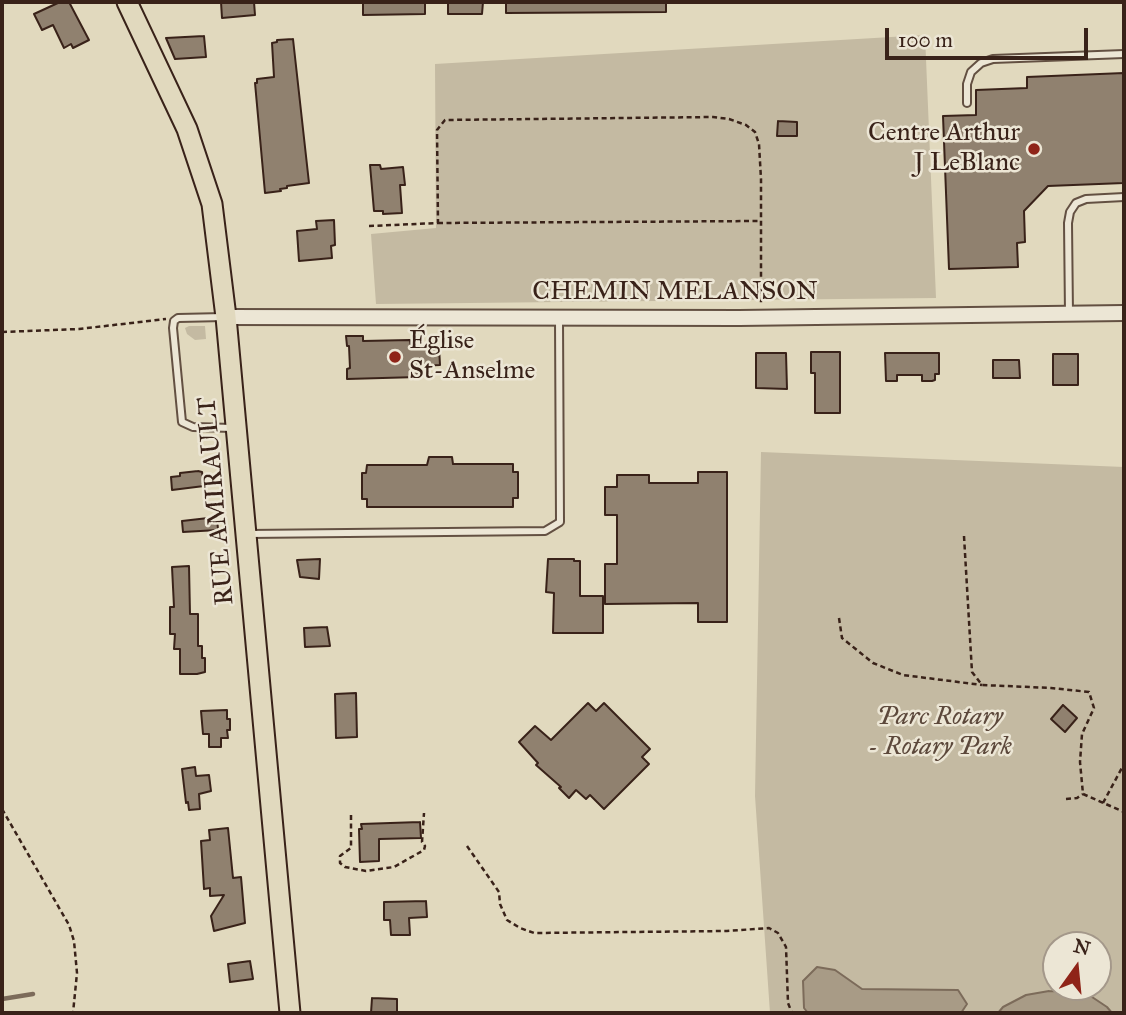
<!DOCTYPE html>
<meta charset="utf-8">
<style>
body{margin:0}
#map{position:relative;width:1126px;height:1015px;overflow:hidden;background:#e1d9be;font-family:"IM FELL Great Primer",serif}
canvas{display:block}
.frame{position:absolute;inset:0;border:4px solid #392219;pointer-events:none}
.north{position:absolute;left:1042px;top:931px;width:70px;height:70px;box-sizing:border-box;background:#ece6d5;border:2px solid #a4988a;border-radius:50%;rotate:15deg;font-size:19px;font-weight:700;line-height:28px;text-align:center;color:#392219}
.north::after{content:'';display:block;margin:auto;width:24px;height:32px;background:#8f2418;clip-path:polygon(50% 0,100% 100%,50% 72%,0 100%)}
.scale{position:absolute;left:885px;top:28px;width:203px;height:32px;box-sizing:border-box;border:4px solid #392219;border-top:0;padding-left:9px;font-size:21px;line-height:24px;white-space:nowrap;color:#392219;-webkit-text-stroke:5px #ece6d5;paint-order:stroke}
</style>
<div id="map">
<canvas width="1126" height="1015"></canvas>
<div class="frame"></div>
<div class="north">N</div>
<div class="scale">100 m</div>
</div>
<script>
const c = document.querySelector('canvas').getContext('2d');
c.lineJoin = 'round';
function fillPath(path, color) { c.fillStyle = color; c.fill(path, 'evenodd'); }
const toPath = rows => new Path2D(rows.map(r => 'M' + r).join(''));
function trace(path, color, width, dash) { c.strokeStyle = color; c.lineWidth = width; c.lineCap = dash ? 'butt' : 'round'; c.setLineDash(dash || []); c.stroke(path); }
function label(font, color, halo, rows, align = 'center') {
  c.font = font + ' "IM FELL Great Primer",serif'; c.lineWidth = 5; c.setLineDash([]); c.textBaseline = 'middle'; c.strokeStyle = halo; c.fillStyle = color; for (const [text, x, y, turn = 0] of rows) {
    c.save(); c.translate(x, y); c.rotate((+turn || 0) * Math.PI / 180); c.textAlign = isNaN(turn) ? turn : align; if (halo) c.strokeText(text, 0, 0); c.fillText(text, 0, 0); c.restore();
  }
}
fillPath(toPath([
 [925,35,936,298,376,304,371,234,436,228,435,64],
 [189,326,205,326,206,339,195,340,187,334,185,328],
 [761,452,1124,467,1124,1013,770,1013,755,796],
 [1056,945,1098,945,1098,987,1056,987]
]), '#c4baa2');
const water = toPath([
 [817,967,835,970,862,989,958,990,967,1004,961,1013,808,1013,804,1008,803,981,817,967],
 [1049,991,1073,992,1092,997,1107,1007,1112,1013,998,1013,1003,1007,1026,995,1049,991]
]);
fillPath(water, '#a89b86');
trace(water, '#7c6b5a', 2);
trace(toPath([
 [2,999,33,994]
]), '#7c6b5a', 4.5);
const building = toPath([
 [60,2,69,2,89,40,73,48,71,44,64,48,53,25,42,30,34,14,60,2],
 [221,2,254,2,255,15,222,18,221,2],
 [363,2,425,2,425,14,363,15,363,2],
 [448,2,483,2,482,14,448,14,448,2],
 [506,2,666,2,666,12,506,13,506,2],
 [204,36,206,57,175,59,166,38,204,36],
 [293,39,309,183,287,186,287,188,280,189,281,191,265,193,255,83,257,83,257,79,274,77,272,43,277,42,277,40,293,39],
 [1124,73,1124,183,1048,186,1024,211,1025,242,1017,243,1018,267,949,269,943,116,976,115,976,90,1027,88,1027,77,1124,73],
 [778,121,797,122,797,136,777,136,778,121],
 [370,165,380,165,381,169,403,167,405,185,400,185,402,213,383,214,383,211,374,211,370,165],
 [334,220,335,245,331,246,332,258,299,261,297,231,317,229,316,221,334,220],
 [346,336,363,336,363,341,410,340,411,348,439,347,440,365,417,366,418,377,347,379,347,369,350,368,349,346,347,346,346,336],
 [811,352,840,352,840,413,815,413,815,373,811,373,811,352],
 [756,353,786,353,787,389,756,388,756,353],
 [885,353,939,353,939,374,935,374,935,380,932,381,922,381,922,375,897,375,897,381,886,381,885,353],
 [1053,354,1078,354,1078,385,1053,385,1053,354],
 [993,360,1019,360,1020,378,993,378,993,360],
 [429,457,452,457,453,464,513,464,513,472,518,472,518,498,513,498,513,507,367,507,367,499,362,499,362,473,366,473,367,465,427,465,429,457],
 [198,471,202,472,204,486,172,490,171,477,180,476,180,473,198,471],
 [698,472,727,472,727,622,698,622,698,603,605,604,605,564,617,564,617,515,605,515,605,487,617,487,617,475,649,475,649,483,698,483,698,472],
 [217,517,218,530,183,532,182,521,217,517],
 [320,559,319,579,300,577,297,560,320,559],
 [548,559,574,559,574,561,580,561,580,596,603,596,603,633,553,633,554,593,546,592,548,559],
 [189,566,190,614,198,614,198,646,202,646,202,658,205,658,205,672,197,674,180,674,180,649,174,649,175,634,170,634,170,607,174,607,172,567,189,566],
 [327,627,330,646,305,647,304,628,327,627],
 [356,693,357,737,336,738,335,694,356,693],
 [588,703,596,711,604,703,650,749,642,757,649,764,604,809,590,795,586,799,576,790,569,798,559,788,561,787,536,765,538,763,519,742,535,726,551,740,588,703],
 [1063,705,1077,718,1065,732,1051,719,1063,705],
 [227,710,227,719,230,719,230,730,227,730,228,738,221,738,221,747,209,747,209,734,203,734,201,711,227,710],
 [195,767,196,776,209,775,211,791,199,794,200,809,189,810,188,802,186,803,182,769,195,767],
 [420,822,421,838,379,839,379,861,360,862,359,829,362,829,361,824,420,822],
 [228,828,233,878,241,877,245,923,214,931,211,916,224,895,210,896,210,888,204,889,201,841,210,840,209,830,228,828],
 [426,901,427,917,409,918,410,935,391,935,390,920,384,920,384,902,426,901],
 [250,961,253,979,230,982,228,964,250,961],
 [372,998,397,999,397,1013,371,1013,372,998]
]);
fillPath(building, '#90816f');
trace(building, '#392219', 2);
const service = toPath([
 [967,103,967,84,971,72,981,63,993,59,1124,54],
 [1069,314,1068,223,1070,212,1076,203,1086,199,1124,197],
 [224,317,178,318,174,321,173,328,182,422,193,427,234,428],
 [248,534,545,531,560,522,559,319]
]);
const tertiary = toPath([
 [226,317,739,318,1124,313]
]);
const primary = toPath([
 [127,2,187,129,212,204,226,317,290,1013]
]);
trace(service, '#635042', 10);
trace(tertiary, '#635042', 18);
trace(primary, '#392219', 23);
trace(toPath([
 [438,223,760,221],
 [369,226,438,223,437,130,445,120,713,117,729,119,746,125,755,132,759,144,761,179,761,304],
 [2,332,79,329,166,319],
 [964,536,972,672,982,685,1051,688,1089,692,1094,708,1082,734,1080,762,1083,794,1124,812],
 [839,618,842,638,873,663,903,675,982,685],
 [1066,799,1077,798,1083,794],
 [1103,803,1124,764],
 [2,809,69,925,74,941,77,973,73,1013],
 [351,815,351,848,340,856,340,863,345,867,366,871,394,867,424,850,425,846,422,842,424,813],
 [467,846,499,892,500,904,507,920,520,928,534,933,727,931,769,928,778,933,786,947,788,1003,792,1013]
]), '#392219', 2.5, [5, 3.5]);
trace(service, '#ece6d5', 6);
trace(tertiary, '#ece6d5', 14);
trace(primary, '#e1d9be', 19);
for (const [x, y, r, color] of [
 [1034,149,7,"#8f2418"],
 [395,357,7,"#8f2418"]
]) { const dot = new Path2D(); dot.arc(x, y, r, 0, 2 * Math.PI); c.fillStyle = color; c.fill(dot); trace(dot, '#ece6d5', 2.5); }
label('26px', '#392219', '#ece6d5', [
 ["Centre Arthur",1020,134],
 ["J LeBlanc",1020,164],
 ["Église",409,342,"left"],
 ["St-Anselme",409,372,"left"]
], 'right');
label('26px', '#392219', '#ece6d5', [
 ["CHEMIN MELANSON",675,293],
 ["RUE AMIRAULT",217,501,-95]
]);
label('italic 26px', '#5c483b', '#ece6d5', [
 ["Parc Rotary",940,718],
 ["- Rotary Park",940,748]
]);
</script>
